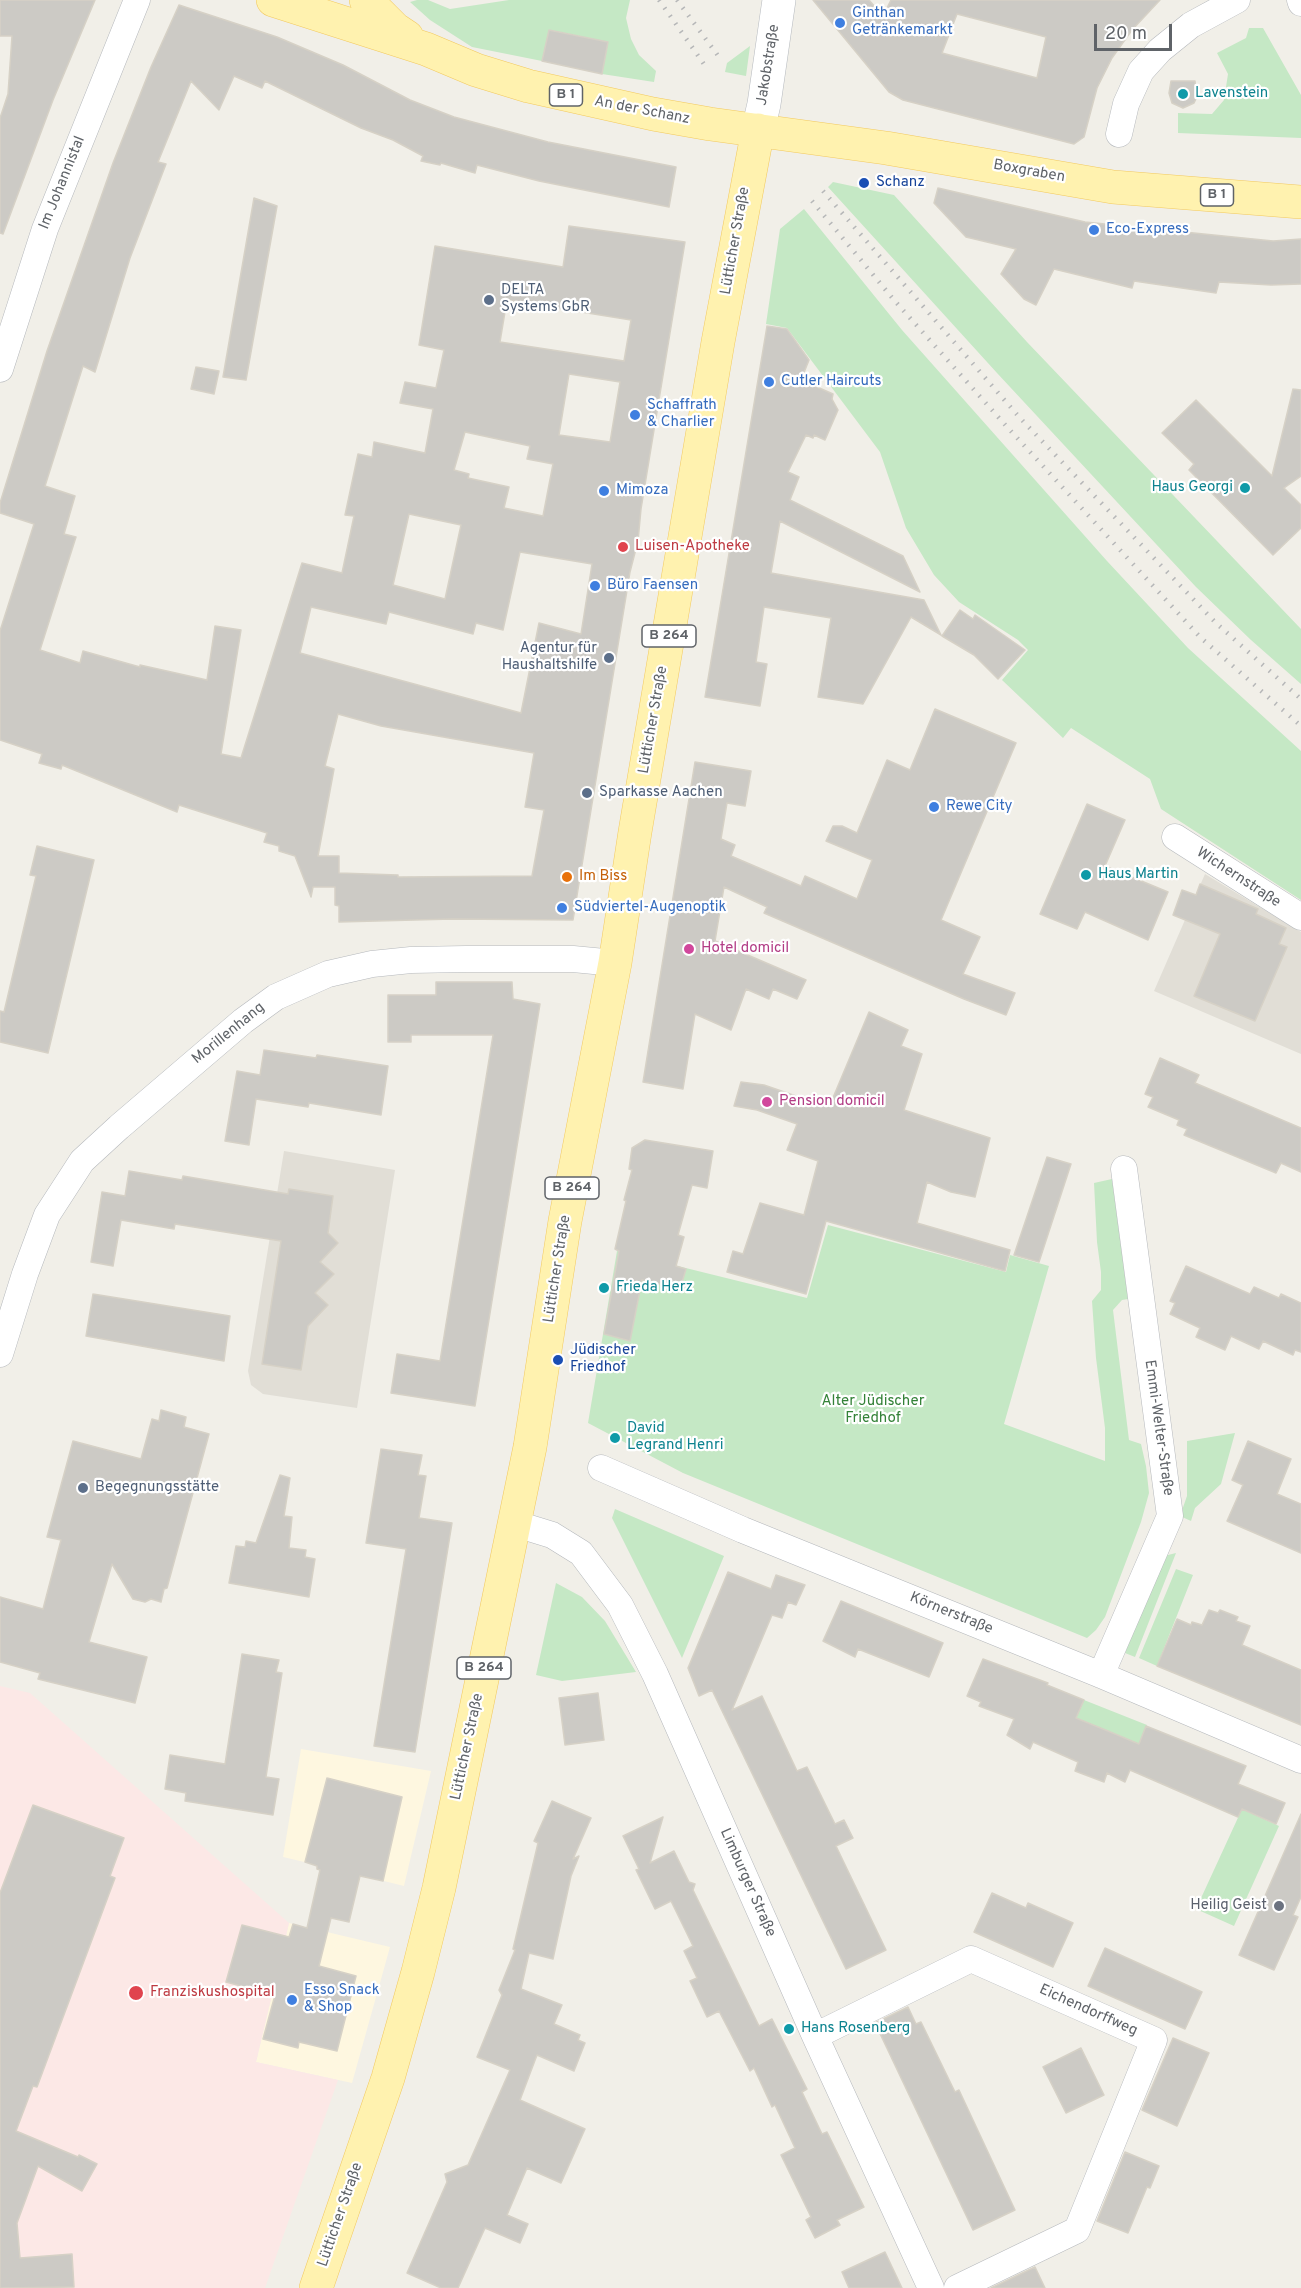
<!DOCTYPE html>
<meta charset="utf-8">
<style>
body{margin:0}
#map{position:relative;width:1301px;height:2288px;overflow:hidden;background:#f1efe8;font-family:Overpass,sans-serif}
canvas{display:block}
.scale{position:absolute;left:1094px;top:24px;width:78px;height:27px;box-sizing:border-box;border:3px solid #5f6368;border-top:0;padding-left:8px;font-size:18px;line-height:21px;white-space:nowrap;color:#5f6368;-webkit-text-stroke:4px #fff;paint-order:stroke}
</style>
<div id="map">
<canvas width="1301" height="2288"></canvas>
<div class="scale">20 m</div>
</div>
<script>
const c = document.querySelector('canvas').getContext('2d');
c.lineJoin = 'round';
function fillPath(path, color) { c.fillStyle = color; c.fill(path, 'evenodd'); }
const toPath = rows => new Path2D(rows.map(r => 'M' + r).join(''));
function trace(path, color, width, dash) { c.strokeStyle = color; c.lineWidth = width; c.lineCap = dash ? 'butt' : 'round'; c.setLineDash(dash || []); c.stroke(path); }
function label(font, color, halo, rows, align = 'center') {
  c.font = font + ' Overpass,sans-serif'; c.lineWidth = 4.5; c.setLineDash([]); c.textBaseline = 'middle'; c.strokeStyle = halo; c.fillStyle = color; for (const [text, x, y, turn = 0] of rows) {
    c.save(); c.translate(x, y); c.rotate((+turn || 0) * Math.PI / 180); c.textAlign = isNaN(turn) ? turn : align; if (halo) c.strokeText(text, 0, 0); c.fillText(text, 0, 0); c.restore();
  }
}
fillPath(toPath([
 [301,1749,431,1771,404,1886,360,1875,317,1869,317,1865,283,1857],
 [289,1923,390,1947,352,2083,256,2062]
]), '#fef7e0');
fillPath(toPath([
 [1205,874,1301,932,1301,1054,1154,991],
 [284,1151,395,1170,357,1408,263,1394,251,1385,248,1371]
]), '#e1ded6');
fillPath(toPath([
 [0,1686,30,1693,289,1923,256,2062,338,2080,265,2288,0,2288]
]), '#fce8e6');
fillPath(toPath([
 [417,0,428,0,450,9,509,0,630,0,626,18,631,39,639,55,656,71,654,82,602,74,608,42,550,30,542,61,472,47,430,20,410,2],
 [1249,28,1263,28,1301,95,1301,138,1178,133,1178,113,1212,114,1224,100,1228,74,1217,53,1246,38],
 [750,46,746,76,725,72,727,63],
 [833,182,894,195,1027,342,1301,629,1301,684,1251,640,1196,587,997,373,828,187],
 [804,209,902,330,1107,561,1188,648,1301,751,1301,900,1161,809,1150,779,1071,728,1063,738,1002,680,1028,650,1018,640,959,602,934,575,906,528,880,452,787,328,766,324,780,229],
 [1112,1179,1128,1299,1122,1300,1113,1310,1129,1440,1141,1444,1146,1466,1149,1493,1141,1522,1105,1617,1096,1630,1087,1638,683,1473,588,1423,617,1251,807,1298,828,1225,1006,1272,1010,1255,1049,1266,1004,1424,1105,1461,1105,1428,1096,1358,1092,1301,1101,1290,1101,1272,1097,1242,1094,1183],
 [1235,1433,1221,1484,1195,1508,1191,1521,1180,1516,1187,1496,1187,1441],
 [615,1509,724,1556,682,1658,612,1518],
 [1176,1553,1135,1657,1125,1653,1164,1556],
 [1176,1569,1193,1575,1157,1666,1139,1658],
 [556,1583,582,1597,605,1621,636,1672,562,1681,536,1675],
 [1084,1700,1147,1725,1139,1744,1076,1718],
 [1242,1809,1279,1826,1234,1926,1196,1909]
]), '#c5e8c5');
const building = toPath([
 [0,0,95,0,53,100,3,234,0,233,0,118,8,94,12,36,0,36,0,0],
 [813,0,869,0,883,16,891,0,1160,0,1132,30,1112,58,1097,88,1084,137,1074,144,903,100,889,92,813,0],
 [957,14,1046,37,1037,78,942,53,957,14],
 [179,5,277,37,343,65,410,100,454,117,548,142,676,167,669,207,539,181,477,165,475,173,441,163,440,165,421,161,423,156,393,140,361,128,265,81,262,88,234,76,219,110,191,81,158,162,166,164,130,258,95,372,83,366,45,486,75,496,64,534,76,537,40,650,80,663,83,651,140,667,140,665,207,680,215,626,241,630,221,754,241,758,302,563,342,573,354,516,345,515,358,454,372,457,374,442,425,453,433,409,400,403,405,382,436,388,444,350,419,345,435,246,563,267,569,226,685,242,641,509,638,541,630,572,573,920,453,919,339,922,339,906,335,905,335,887,313,887,311,897,295,856,279,851,279,846,264,842,267,833,179,805,177,812,62,765,61,769,39,763,42,754,0,740,0,631,34,524,0,513,0,503,47,351,113,163,151,67,179,5],
 [507,300,631,320,624,361,500,342,507,300],
 [569,374,620,382,610,442,559,435,569,374],
 [465,432,530,446,527,459,553,464,543,516,504,508,509,487,468,478,469,474,454,470,465,432],
 [409,514,461,525,445,599,393,585,409,514],
 [520,552,592,564,581,634,539,623,521,713,300,653,311,607,386,624,389,612,473,634,476,623,503,630,520,552],
 [338,714,381,726,534,753,525,807,544,810,532,876,398,877,398,875,339,873,339,856,318,856,334,769,325,766,338,714],
 [549,30,608,42,602,74,542,61,549,30],
 [1171,81,1195,81,1197,97,1194,103,1183,108,1172,103,1169,93,1171,81],
 [938,188,1085,222,1273,241,1301,239,1301,284,1271,285,1219,282,1216,293,1134,281,1132,288,1054,269,1036,305,1024,299,1001,274,1016,249,966,237,934,203,938,188],
 [254,198,277,206,246,380,223,377,254,198],
 [767,326,787,329,809,360,801,380,833,394,832,399,838,410,825,440,814,435,813,438,806,435,788,472,799,477,790,500,903,556,920,592,780,521,771,573,924,600,941,635,911,617,863,704,818,697,831,618,764,607,756,662,767,664,760,706,705,697,767,326],
 [196,367,219,371,214,394,191,389,196,367],
 [1293,389,1301,390,1301,476,1284,488,1301,505,1301,528,1273,555,1189,470,1194,464,1162,433,1196,400,1272,476,1293,389],
 [960,610,973,619,975,615,1025,650,998,679,974,655,942,636,960,610],
 [935,709,1016,743,941,920,980,937,963,974,1015,993,1006,1015,964,999,764,913,767,907,724,887,715,941,806,980,797,999,773,989,769,999,746,989,731,1030,695,1014,683,1089,643,1082,695,762,751,771,745,806,727,803,721,839,735,845,731,856,801,886,805,876,857,899,872,860,826,841,833,826,842,826,857,833,887,760,910,770,935,709],
 [1087,804,1125,820,1105,866,1168,892,1148,940,1085,912,1077,929,1040,914,1087,804],
 [37,846,94,860,48,1053,0,1042,0,1011,4,1012,36,876,30,875,37,846],
 [1200,884,1258,909,1256,914,1286,928,1279,944,1287,947,1255,1021,1194,996,1220,934,1173,915,1182,890,1196,895,1200,884],
 [436,982,512,982,513,999,540,1004,475,1406,391,1393,397,1354,440,1361,493,1035,411,1035,411,1042,388,1042,388,995,436,995,436,982],
 [869,1012,908,1030,901,1046,922,1054,904,1110,990,1138,975,1197,951,1192,927,1182,917,1223,1010,1250,1005,1271,826,1221,806,1294,727,1272,733,1251,743,1254,760,1203,804,1215,818,1161,787,1150,797,1124,757,1110,734,1106,741,1082,764,1085,819,1104,821,1097,832,1100,869,1012],
 [264,1050,316,1058,317,1055,388,1066,381,1115,309,1103,308,1107,256,1099,249,1145,225,1141,237,1071,260,1075,264,1050],
 [1160,1058,1199,1075,1195,1083,1301,1128,1301,1172,1281,1163,1276,1173,1184,1135,1187,1129,1177,1125,1179,1120,1148,1107,1153,1097,1145,1094,1160,1058],
 [645,1140,713,1151,707,1188,692,1185,678,1235,684,1237,676,1266,686,1269,680,1289,642,1280,630,1341,604,1334,619,1251,615,1249,626,1201,624,1200,632,1170,629,1169,632,1148,645,1140],
 [1047,1157,1071,1164,1039,1262,1014,1255,1047,1157],
 [129,1171,182,1180,183,1176,288,1194,289,1189,333,1196,328,1233,338,1243,320,1262,334,1274,315,1293,328,1305,308,1326,301,1370,262,1364,281,1241,175,1224,174,1229,121,1220,113,1266,91,1262,102,1192,125,1196,129,1171],
 [1186,1266,1250,1294,1254,1287,1279,1298,1281,1294,1301,1303,1301,1352,1295,1350,1293,1355,1263,1341,1259,1349,1231,1336,1225,1350,1196,1337,1200,1328,1170,1314,1175,1303,1170,1301,1186,1266],
 [93,1294,230,1316,224,1361,86,1336,93,1294],
 [161,1410,186,1417,184,1427,209,1434,167,1588,164,1589,161,1602,151,1599,145,1602,133,1599,112,1564,89,1642,147,1657,135,1703,38,1679,40,1673,0,1662,0,1597,43,1609,61,1540,47,1537,73,1441,141,1459,152,1419,159,1421,161,1410],
 [1248,1441,1291,1459,1277,1494,1301,1504,1301,1553,1227,1521,1243,1485,1232,1480,1248,1441],
 [381,1449,422,1455,418,1475,426,1476,419,1518,452,1523,415,1752,374,1746,406,1549,366,1543,381,1449],
 [280,1475,290,1478,284,1516,292,1517,289,1548,306,1550,305,1557,315,1559,309,1597,229,1583,236,1546,245,1547,246,1541,256,1543,280,1475],
 [728,1572,771,1589,776,1575,805,1585,796,1605,788,1602,782,1618,772,1615,732,1710,762,1696,797,1771,807,1767,835,1824,844,1820,853,1838,836,1846,886,1950,846,1969,712,1690,699,1696,688,1668,728,1572],
 [841,1601,943,1643,929,1677,858,1649,855,1657,823,1641,841,1601],
 [1209,1610,1218,1613,1220,1610,1238,1617,1236,1621,1250,1626,1242,1645,1301,1670,1301,1725,1157,1666,1177,1619,1191,1625,1192,1622,1202,1625,1209,1610],
 [242,1654,279,1660,276,1672,282,1673,266,1777,279,1779,273,1815,185,1801,186,1793,165,1789,170,1755,225,1764,242,1654],
 [983,1659,1048,1683,1047,1685,1084,1700,1076,1718,1108,1731,1139,1744,1146,1726,1246,1766,1238,1784,1285,1803,1276,1824,1242,1809,1238,1817,1130,1770,1125,1782,1107,1773,1104,1782,1075,1771,1078,1762,1033,1742,1030,1749,1007,1735,1014,1719,979,1706,981,1702,967,1696,983,1659],
 [598,1693,604,1740,565,1745,559,1698,598,1693],
 [327,1778,402,1797,383,1881,360,1876,349,1922,331,1918,319,1966,356,1976,337,2051,299,2042,298,2048,263,2039,275,1995,226,1982,242,1925,289,1937,293,1924,307,1928,320,1870,317,1869,317,1866,305,1862,327,1778],
 [552,1801,591,1818,573,1859,579,1856,571,1876,553,1959,529,1953,521,1989,562,2005,554,2024,580,2035,578,2040,585,2043,574,2071,537,2055,520,2100,585,2129,561,2183,527,2168,507,2215,528,2224,520,2243,485,2228,458,2288,441,2288,407,2273,447,2182,445,2174,468,2165,510,2070,477,2057,502,1995,499,1990,515,1950,513,1949,538,1843,534,1841,552,1801],
 [33,1805,124,1838,110,1876,115,1878,37,2087,33,2086,16,2131,78,2157,79,2155,97,2164,82,2191,38,2166,17,2223,20,2258,72,2254,74,2287,0,2288,0,1893,33,1805],
 [1301,1814,1301,1897,1293,1915,1298,1917,1274,1970,1239,1955,1301,1814],
 [663,1817,650,1863,674,1851,689,1882,695,1884,693,1890,759,2026,772,2019,807,2089,802,2092,822,2134,827,2132,864,2207,837,2220,840,2225,815,2238,806,2220,811,2217,781,2155,795,2148,775,2105,772,2107,754,2068,750,2071,719,2011,707,2017,690,1981,697,1978,684,1951,693,1946,671,1901,655,1909,636,1870,639,1869,623,1836,663,1817],
 [992,1893,1026,1908,1028,1903,1073,1923,1053,1967,974,1932,992,1893],
 [1105,1948,1202,1992,1185,2029,1088,1986,1105,1948],
 [908,2007,916,2024,921,2022,955,2092,959,2090,1015,2210,973,2230,875,2023,908,2007],
 [1173,2038,1209,2053,1177,2126,1142,2110,1173,2038],
 [1081,2048,1104,2095,1066,2113,1043,2067,1081,2048],
 [1125,2152,1159,2166,1150,2188,1147,2187,1128,2233,1097,2221,1125,2152],
 [885,2252,902,2288,849,2288,842,2272,885,2252],
 [1035,2267,1045,2288,991,2288,1035,2267]
]);
fillPath(building, '#cccac5');
trace(building, '#d6d1c6', 1.5);
const street = toPath([
 [1300,0,1301,3],
 [1119,134,1126,104,1141,71,1160,50,1191,25,1237,0],
 [0,369,45,229,137,0],
 [1175,837,1301,917],
 [0,1354,25,1274,47,1215,82,1161,119,1127,243,1021,276,997,328,974,372,964,411,960,466,959,573,959,615,963],
 [601,1468,743,1530,1101,1675,1301,1760],
 [513,1523,552,1535,581,1553,620,1605,655,1674,815,2036,931,2288],
 [1101,1675,1170,1516,1124,1169],
 [815,2036,971,1959,1154,2040,1077,2230,957,2288]
]);
const secondary = toPath([
 [758,130,764,104,779,0]
]);
const primary = toPath([
 [273,0,426,49,476,70,528,86,653,114,710,124,886,148,1113,187,1301,202],
 [366,0,395,29,407,37],
 [316,2288,388,2078,418,1972,439,1888,530,1447,565,1221,615,963,635,832,718,342,758,130]
]);
trace(street, '#b5b8bc', 27);
trace(secondary, '#b6babf', 34);
trace(primary, '#f2c960', 34);
trace(street, '#fff', 26);
trace(secondary, '#fff', 33);
trace(primary, '#fff2af', 33);
trace(toPath([
 [659,0,706,67],
 [677,0,719,57],
 [823,191,1020,418,1216,623,1301,699],
 [812,201,894,300,1008,428,1200,637,1301,726]
]), '#b6b7b8', 4.5, [1.5, 8]);
for (const [x, y, r, color] of [
 [840,23,6,"#3f7fe0"],
 [1183,94,6,"#0f9aa8"],
 [864,183,6,"#1a4fb4"],
 [1094,230,6,"#3f7fe0"],
 [489,300,6,"#5c6f8a"],
 [769,382,6,"#3f7fe0"],
 [635,415,6,"#3f7fe0"],
 [1245,488,6,"#0f9aa8"],
 [604,491,6,"#3f7fe0"],
 [623,547,6,"#e0444e"],
 [595,586,6,"#3f7fe0"],
 [609,658,6,"#5c6f8a"],
 [587,793,6,"#5c6f8a"],
 [934,807,6,"#3f7fe0"],
 [1086,875,6,"#0f9aa8"],
 [567,877,6,"#e8710a"],
 [562,908,6,"#3f7fe0"],
 [689,949,6,"#d1479c"],
 [767,1102,6,"#d1479c"],
 [604,1288,6,"#0f9aa8"],
 [558,1360,6,"#1a4fb4"],
 [615,1438,6,"#0f9aa8"],
 [83,1488,6,"#5c6f8a"],
 [1279,1906,6,"#6b7280"],
 [136,1993,8,"#e0444e"],
 [292,2000,6,"#3f7fe0"],
 [789,2029,6,"#0f9aa8"]
]) { const dot = new Path2D(); dot.arc(x, y, r, 0, 2 * Math.PI); c.fillStyle = color; c.fill(dot); trace(dot, '#fff', 2); }
for (const [x, y, w] of [
 [566,95,33],
 [1217,195,33],
 [669,636,54],
 [572,1188,54],
 [484,1668,54]
]) { const box = new Path2D(); box.roundRect(x - w / 2, y - 11, w, 22, 4.5); c.fillStyle = '#fff'; c.fill(box); trace(box, '#5f6368', 1.5); }
label('bold 14px', '#5f6368', null, [
 ["B 1",566,95],
 ["B 1",1217,195],
 ["B 264",669,636],
 ["B 264",572,1188],
 ["B 264",484,1668]
]);
label('15px', '#366cbe', '#fff', [
 ["Ginthan",852,14],
 ["Getränkemarkt",852,31],
 ["Eco-Express",1106,230],
 ["Cutler Haircuts",781,382],
 ["Schaffrath",647,406],
 ["& Charlier",647,423],
 ["Mimoza",616,491],
 ["Büro Faensen",607,586],
 ["Rewe City",946,807],
 ["Südviertel-Augenoptik",574,908],
 ["Esso Snack",304,1991],
 ["& Shop",304,2008]
], 'left');
label('15px', '#5f6368', '#fff', [
 ["Jakobstraße",769,65,-81],
 ["An der Schanz",642,111,11],
 ["Boxgraben",1029,172,10],
 ["Im Johannistal",63,183,-68],
 ["Lütticher Straße",736,241,-80],
 ["Lütticher Straße",654,720,-80],
 ["Wichernstraße",1238,878,33],
 ["Morillenhang",229,1034,-39],
 ["Lütticher Straße",558,1269,-81],
 ["Emmi-Welter-Straße",1158,1428,82],
 ["Körnerstraße",951,1614,22],
 ["Lütticher Straße",468,1747,-78],
 ["Limburger Straße",747,1883,66],
 ["Eichendorffweg",1088,2011,24],
 ["Lütticher Straße",341,2215,-71]
]);
label('15px', '#0d838f', '#fff', [
 ["Lavenstein",1195,94],
 ["Haus Georgi",1233,488,"right"],
 ["Haus Martin",1098,875],
 ["Frieda Herz",616,1288],
 ["David",627,1429],
 ["Legrand Henri",627,1446],
 ["Hans Rosenberg",801,2029]
], 'left');
label('15px', '#164399', '#fff', [
 ["Schanz",876,183],
 ["Jüdischer",570,1351],
 ["Friedhof",570,1368]
], 'left');
label('15px', '#4e5e75', '#fff', [
 ["DELTA",501,291],
 ["Systems GbR",501,308],
 ["Agentur für",597,649,"right"],
 ["Haushaltshilfe",597,666,"right"],
 ["Sparkasse Aachen",599,793],
 ["Begegnungsstätte",95,1488]
], 'left');
label('15px', '#be3a42', '#fff', [
 ["Luisen-Apotheke",635,547],
 ["Franziskushospital",150,1993]
], 'left');
label('15px', '#c56008', '#fff', [
 ["Im Biss",579,877]
], 'left');
label('15px', '#b23c85', '#fff', [
 ["Hotel domicil",701,949],
 ["Pension domicil",779,1102]
], 'left');
label('15px', '#348238', '#fff', [
 ["Alter Jüdischer",873,1402],
 ["Friedhof",873,1419]
]);
label('15px', '#5b616d', '#fff', [
 ["Heilig Geist",1267,1906]
], 'right');
</script>
